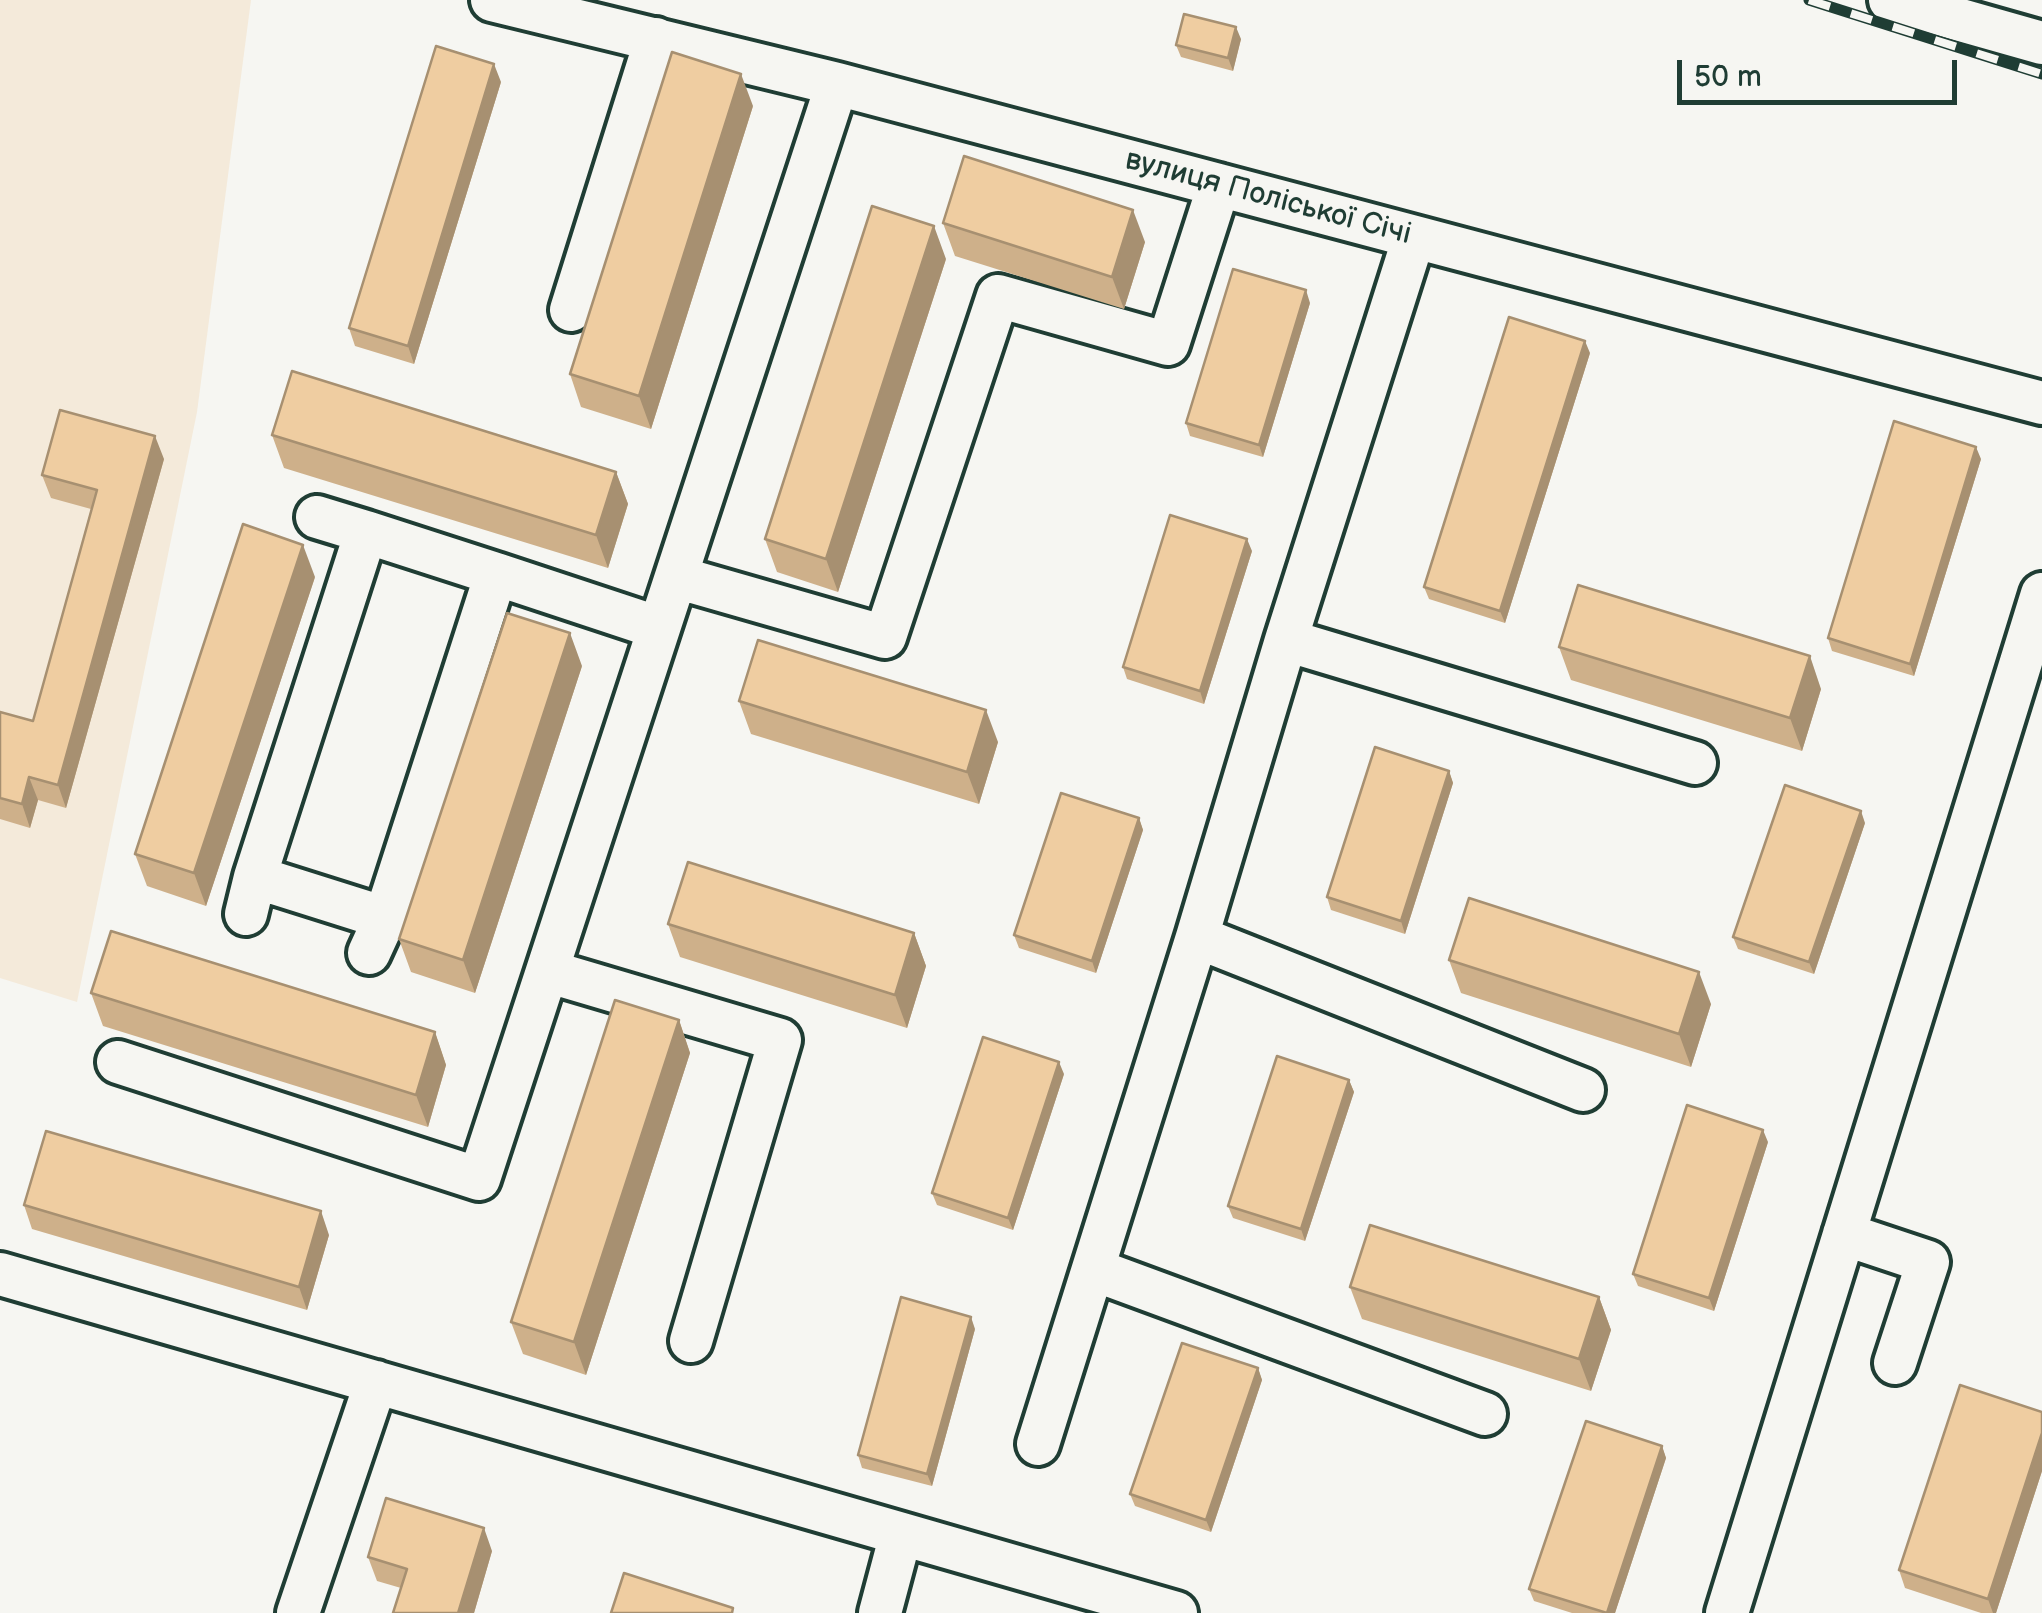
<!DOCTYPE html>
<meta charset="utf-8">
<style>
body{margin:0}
#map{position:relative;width:2042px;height:1613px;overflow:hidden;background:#f6f6f2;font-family:"Balsamiq Sans",sans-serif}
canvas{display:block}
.scale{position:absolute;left:1677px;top:60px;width:280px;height:45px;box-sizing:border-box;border:5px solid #1f3d34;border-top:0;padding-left:12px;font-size:30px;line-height:35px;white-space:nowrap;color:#1f3d34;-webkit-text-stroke:8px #f6f6f2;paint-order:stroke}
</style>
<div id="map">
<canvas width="2042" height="1613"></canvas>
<div class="scale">50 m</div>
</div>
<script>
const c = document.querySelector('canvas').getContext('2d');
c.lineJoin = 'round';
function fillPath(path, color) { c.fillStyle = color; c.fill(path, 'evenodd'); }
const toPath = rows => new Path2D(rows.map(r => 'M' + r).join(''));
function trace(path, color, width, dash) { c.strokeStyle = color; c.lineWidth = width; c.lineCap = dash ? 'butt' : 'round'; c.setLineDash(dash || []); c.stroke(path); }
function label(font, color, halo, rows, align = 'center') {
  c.font = font + ' "Balsamiq Sans",sans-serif'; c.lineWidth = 10; c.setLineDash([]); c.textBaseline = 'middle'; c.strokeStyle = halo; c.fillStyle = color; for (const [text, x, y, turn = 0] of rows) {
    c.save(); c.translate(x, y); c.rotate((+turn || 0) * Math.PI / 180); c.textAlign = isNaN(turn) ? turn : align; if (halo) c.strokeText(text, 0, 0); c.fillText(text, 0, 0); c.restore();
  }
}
fillPath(toPath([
 [0,0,251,0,197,412,77,1002,0,978]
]), '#f4eada');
const minor = toPath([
 [492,0,837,84,2042,403],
 [1890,0,2042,43],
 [571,310,656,39],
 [317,517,366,532],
 [496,574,366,532,255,877,385,918,496,574,659,628],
 [676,577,885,637,998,296,1168,344,1219,185],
 [1286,640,1695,763],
 [246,914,255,877],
 [1197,937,1583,1090],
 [369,953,385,918],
 [547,971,780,1040,691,1341],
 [118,1062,479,1179,837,84],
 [1844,1234,1928,1262,1895,1363],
 [1095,1270,1485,1414],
 [0,1274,1176,1613],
 [1038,1444,1197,937,1286,640,1414,237],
 [298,1613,376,1382],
 [880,1613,901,1534],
 [1727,1613,2042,594]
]);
trace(minor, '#1f3d34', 50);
trace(minor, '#f6f6f2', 42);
const rail = toPath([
 [1809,0,2042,74]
]);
trace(rail, '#1f3d34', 11);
trace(rail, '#f6f6f2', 8, [22]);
fillPath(toPath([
 [1241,39,1233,71,1181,57,1176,45],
 [501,82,414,364,355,346,349,328],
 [753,106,651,429,581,407,570,374],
 [943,223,1145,242,1124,309,955,256],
 [946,259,838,592,777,572,765,539],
 [1310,303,1263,457,1190,436,1186,423],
 [1590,353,1505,623,1429,599,1424,587],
 [272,435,616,472,628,504,608,568,284,468],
 [164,459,66,808,38,800,30,828,0,819,0,712,33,721,91,509,51,498,42,475],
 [1981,459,1914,676,1832,651,1828,638],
 [1252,551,1204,704,1127,679,1123,667],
 [315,577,206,906,147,886,135,854],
 [1559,647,1821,689,1802,751,1571,680],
 [582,666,475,993,411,972,399,939],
 [739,701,998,742,979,804,751,734],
 [1449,771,1453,783,1405,934,1331,910,1327,897],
 [1139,818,1143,830,1096,973,1019,948,1014,935],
 [1865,823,1814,974,1738,949,1733,937],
 [668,924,914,933,926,966,907,1028,680,957],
 [1449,960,1711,1004,1691,1067,1461,993],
 [91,993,435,1032,446,1065,428,1127,103,1026],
 [679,1020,690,1053,586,1375,523,1354,511,1322],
 [1064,1074,1013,1230,937,1205,932,1193],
 [1349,1080,1354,1092,1305,1241,1233,1218,1228,1206],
 [1768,1142,1714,1311,1638,1286,1633,1274],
 [24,1205,329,1235,307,1310,32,1229],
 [1350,1287,1599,1297,1611,1330,1591,1391,1362,1319],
 [975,1329,932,1486,862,1468,858,1455],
 [1258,1368,1262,1380,1211,1532,1135,1506,1130,1494],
 [2042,1412,2042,1471,1996,1613,1981,1613,1905,1588,1899,1570],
 [1662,1446,1666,1458,1615,1613,1572,1613,1534,1601,1529,1589],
 [492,1551,474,1613,393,1613,401,1588,377,1581,368,1557]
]), '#ceb08a');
fillPath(toPath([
 [1236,27,1241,39,1233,71,1228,58],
 [494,64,501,82,414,364,408,346],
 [741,74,753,106,651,429,639,396],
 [1133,210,1145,242,1124,309,1112,277],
 [934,226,946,259,838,592,826,559],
 [1306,290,1310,303,1263,457,1259,445],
 [1585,341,1590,353,1505,623,1500,611],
 [155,436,164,459,66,808,58,785],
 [1976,447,1981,459,1914,676,1910,664],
 [616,472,628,504,608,568,596,535],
 [1247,539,1252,551,1204,704,1200,691],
 [303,545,315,577,206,906,194,873],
 [570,633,582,666,475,993,463,960],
 [1810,656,1821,689,1802,751,1790,718],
 [986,710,998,742,979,804,967,772],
 [1449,771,1453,783,1405,934,1401,921],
 [29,777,38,800,30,828,22,804],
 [1861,811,1865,823,1814,974,1809,962],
 [1139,818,1143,830,1096,973,1092,961],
 [914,933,926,966,907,1028,895,995],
 [1699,972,1711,1004,1691,1067,1679,1034],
 [679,1020,690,1053,586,1375,574,1342],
 [435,1032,446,1065,428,1127,416,1095],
 [1059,1062,1064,1074,1013,1230,1008,1218],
 [1349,1080,1354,1092,1305,1241,1301,1229],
 [1763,1130,1768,1142,1714,1311,1709,1298],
 [321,1211,329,1235,307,1310,299,1287],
 [1599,1297,1611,1330,1591,1391,1579,1359],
 [971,1317,975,1329,932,1486,927,1474],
 [1258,1368,1262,1380,1211,1532,1206,1520],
 [2042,1433,2042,1471,1996,1613,1993,1613,1988,1599],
 [1662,1446,1666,1458,1615,1613,1607,1613],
 [484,1528,492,1551,474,1613,458,1613]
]), '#a79071');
const building = toPath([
 [1184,14,1236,27,1228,58,1176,45,1184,14],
 [436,46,494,64,408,346,349,328,436,46],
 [672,52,741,74,639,396,570,374,672,52],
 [964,156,1133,210,1112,277,943,223,964,156],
 [872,206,934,226,826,559,765,539,872,206],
 [1233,269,1306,290,1259,445,1186,423,1233,269],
 [1509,317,1585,341,1500,611,1424,587,1509,317],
 [292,371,616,472,596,535,272,435,292,371],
 [60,410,155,436,58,785,29,777,22,804,0,798,0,712,33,721,97,490,42,475,60,410],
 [1894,421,1976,447,1910,664,1828,638,1894,421],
 [1170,515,1247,539,1200,691,1123,667,1170,515],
 [243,524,303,545,194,873,135,854,243,524],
 [1578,585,1810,656,1790,718,1559,647,1578,585],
 [507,613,570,633,463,960,399,939,507,613],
 [758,640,986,710,967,772,739,701,758,640],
 [1375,747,1449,771,1401,921,1327,897,1375,747],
 [1785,785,1861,811,1809,962,1733,937,1785,785],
 [1061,793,1139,818,1092,961,1014,935,1061,793],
 [688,862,914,933,895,995,668,924,688,862],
 [1469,898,1699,972,1679,1034,1449,960,1469,898],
 [111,931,435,1032,416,1095,91,993,111,931],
 [615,1000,679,1020,574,1342,511,1322,615,1000],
 [983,1037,1059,1062,1008,1218,932,1193,983,1037],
 [1277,1056,1349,1080,1301,1229,1228,1206,1277,1056],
 [1687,1105,1763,1130,1709,1298,1633,1274,1687,1105],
 [46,1131,321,1211,299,1287,24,1205,46,1131],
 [1370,1225,1599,1297,1579,1359,1350,1287,1370,1225],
 [901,1297,971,1317,927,1474,858,1455,901,1297],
 [1182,1343,1258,1368,1206,1520,1130,1494,1182,1343],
 [1960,1385,2042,1412,2042,1433,1988,1599,1899,1570,1960,1385],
 [1586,1421,1662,1446,1607,1613,1529,1589,1586,1421],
 [386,1498,484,1528,458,1613,393,1613,407,1569,368,1557,386,1498],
 [624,1573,733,1608,732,1613,611,1613,624,1573]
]);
fillPath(building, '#efcda1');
trace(building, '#a79071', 2.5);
label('30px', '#1f3d34', '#f6f6f2', [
 ["вулиця Поліської Січі",1268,198,15]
]);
</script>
